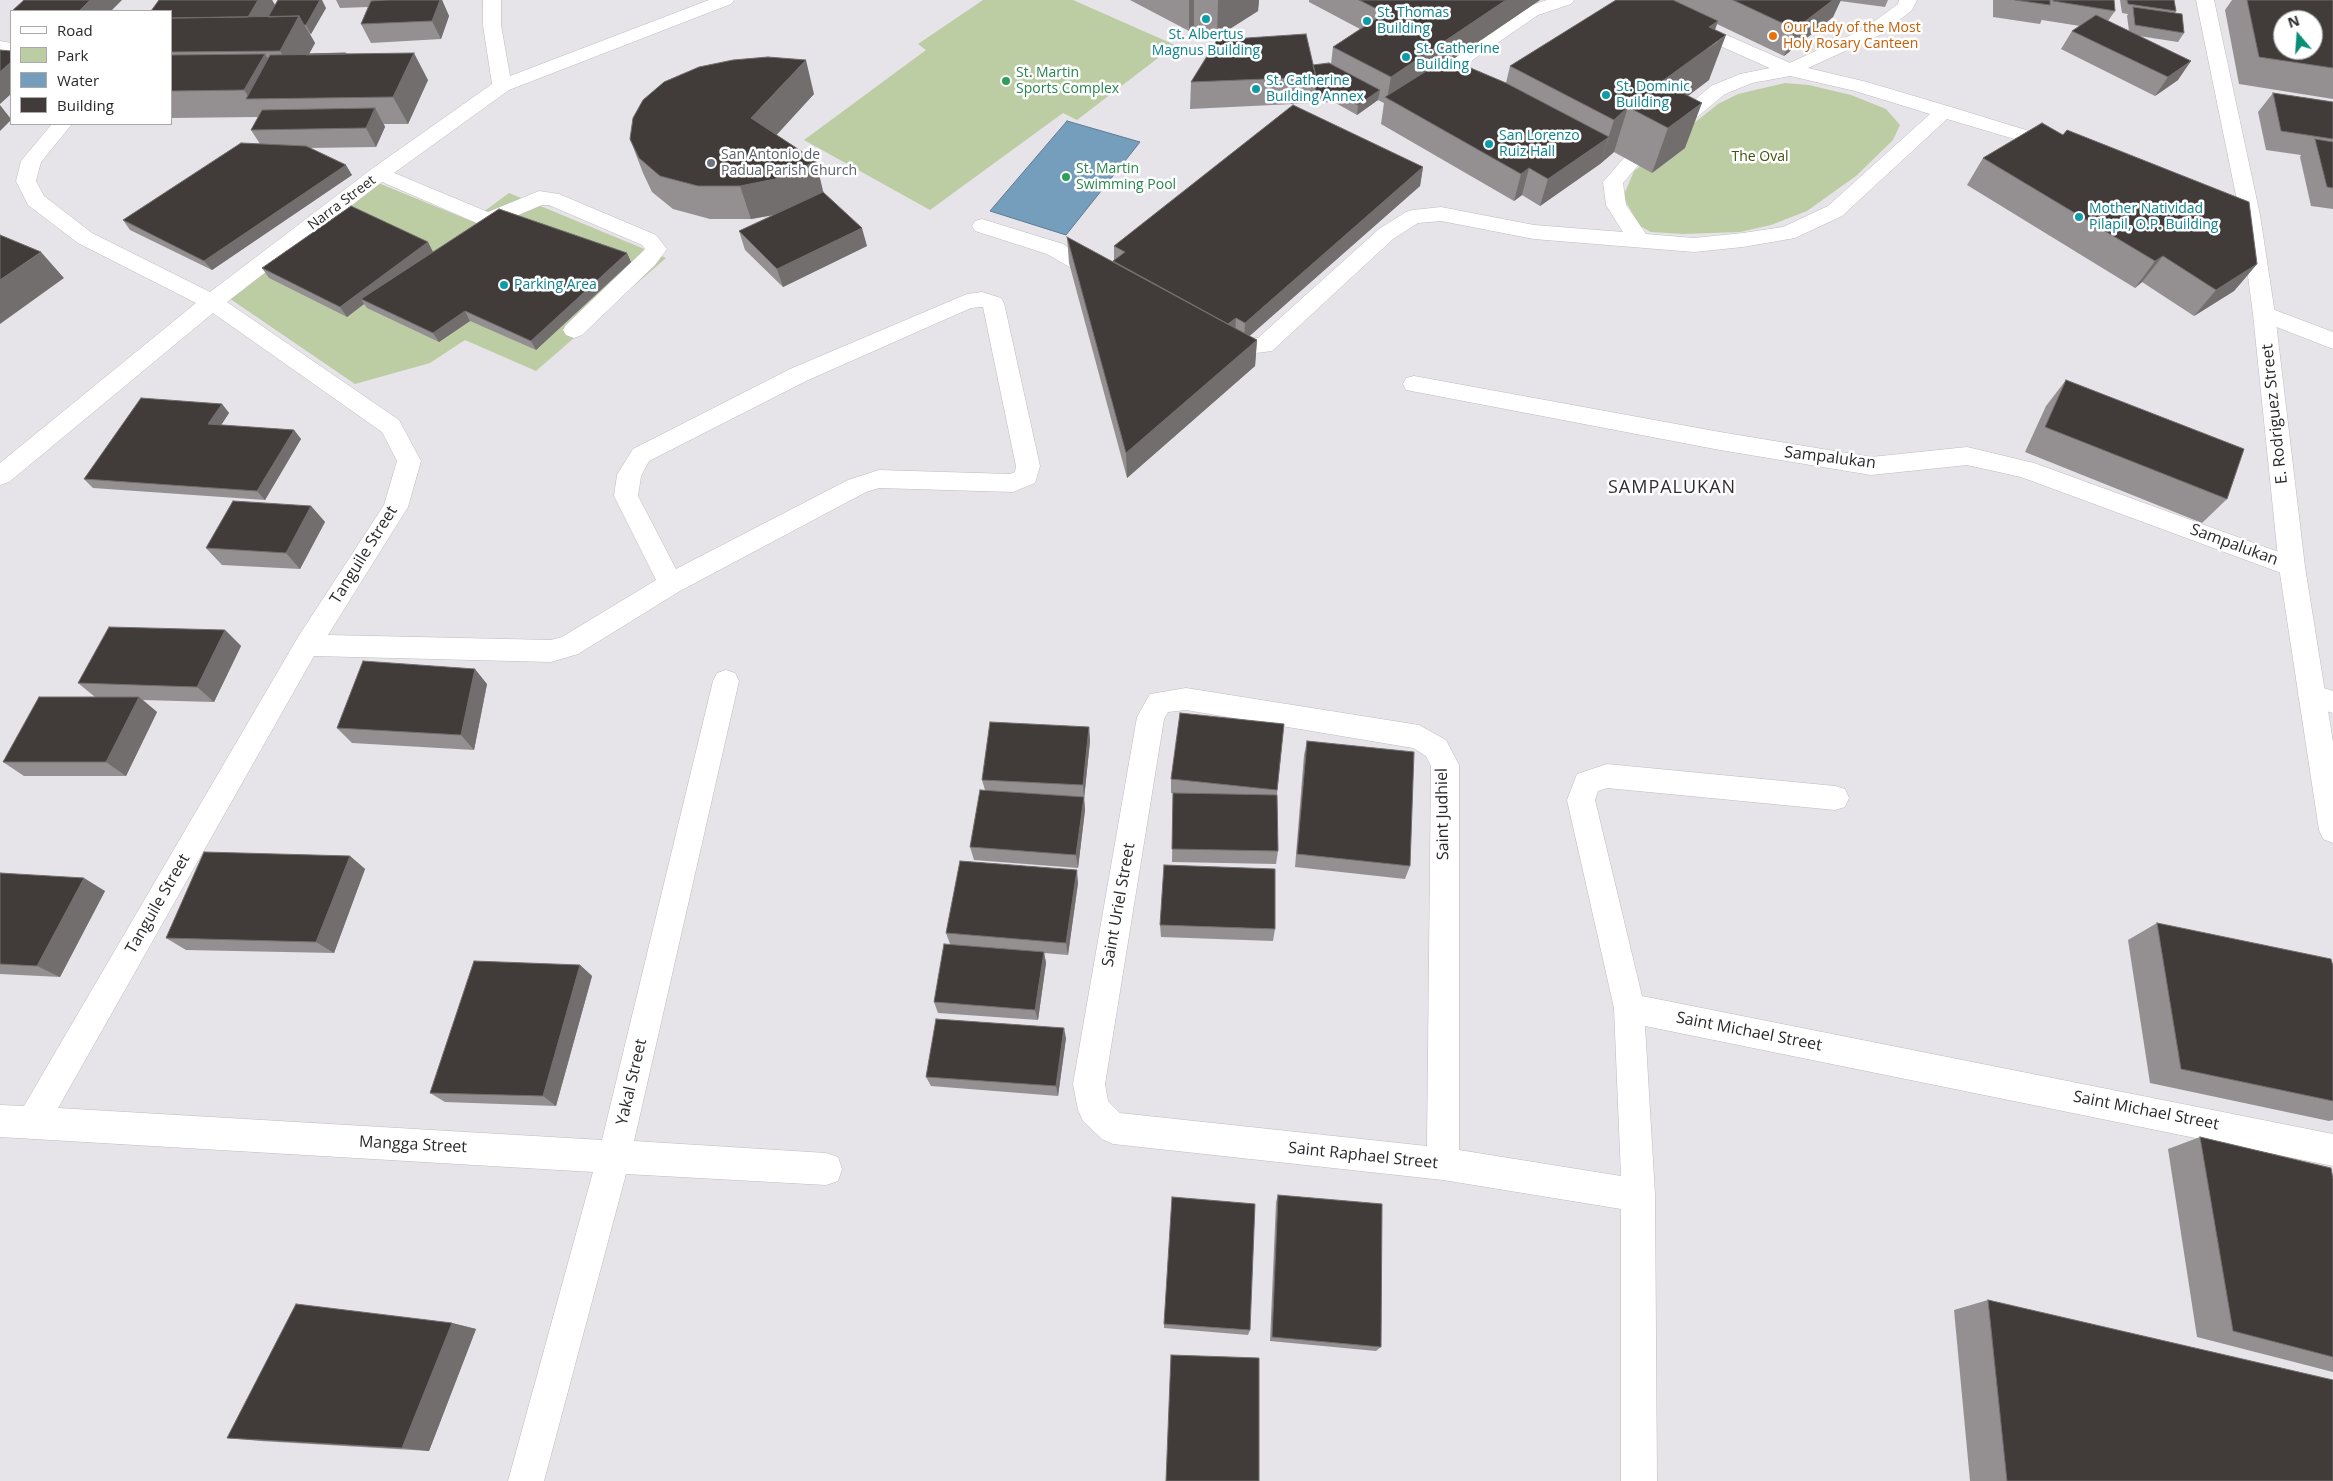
<!DOCTYPE html>
<style>
body{margin:0}
#map{position:relative;width:2333px;height:1481px;overflow:hidden;background:#e6e3e9;font-family:"Open Sans",sans-serif}
canvas{display:block}
.legend{position:absolute;left:10px;top:10px;width:162px;height:115px;box-sizing:border-box;background:#fff;border:1px solid #aaa9aa;margin:0;padding:6px 9px;list-style:none;font-size:15px;color:#2a292b}
.legend li{display:flex;align-items:center;gap:10px;height:25px}
.legend b{width:25px;border:1px solid #aaa9aa}
.north{position:absolute;left:2273px;top:10px;width:50px;height:50px;box-sizing:border-box;background:#fff;border:1px solid #aaa9aa;border-radius:50%;rotate:342deg;font-size:14px;font-weight:700;line-height:20px;text-align:center;color:#2a292b}
.north::after{content:'';display:block;margin:auto;width:18px;height:22px;background:#078e75;clip-path:polygon(50% 0,100% 100%,50% 72%,0 100%)}
</style>
<div id="map">
<canvas width="2333" height="1481"></canvas>
<ul class="legend">
<li><b style="height:6px;background:#fff"></b>Road</li>
<li><b style="height:14px;background:#bdcda3"></b>Park</li>
<li><b style="height:14px;background:#759ebd"></b>Water</li>
<li><b style="height:14px;background:#413c3a"></b>Building</li>
</ul>
<div class="north">N</div>
</div>
<script>
const c = document.querySelector('canvas').getContext('2d');
c.lineJoin = 'round';
function fillPath(path, color) { c.fillStyle = color; c.fill(path, 'evenodd'); }
const toPath = rows => new Path2D(rows.map(r => 'M' + r).join(''));
function trace(path, color, width, dash) { c.strokeStyle = color; c.lineWidth = width; c.lineCap = dash ? 'butt' : 'round'; c.setLineDash(dash || []); c.stroke(path); }
function label(font, color, halo, rows, align = 'center') {
  c.font = font + ' "Open Sans",sans-serif'; c.lineWidth = 5; c.setLineDash([]); c.textBaseline = 'middle'; c.strokeStyle = halo; c.fillStyle = color; for (const [text, x, y, turn = 0] of rows) {
    c.save(); c.translate(x, y); c.rotate((+turn || 0) * Math.PI / 180); c.textAlign = isNaN(turn) ? turn : align; if (halo) c.strokeText(text, 0, 0); c.fillText(text, 0, 0); c.restore();
  }
}
fillPath(toPath([
 [983,0,1073,0,1175,45,1077,120,1063,113,930,210,804,140,926,50,918,44],
 [1785,83,1809,85,1851,95,1886,109,1900,125,1893,140,1856,176,1807,211,1771,225,1740,232,1683,234,1651,232,1640,226,1623,197,1634,171,1718,104,1738,94],
 [376,182,471,221,509,193,666,258,536,371,465,340,430,363,355,384,223,294]
]), '#bdcda3');
const water = toPath([
 [1067,121,1140,142,1066,235,990,211,1067,121]
]);
fillPath(water, '#759ebd');
trace(water, '#5e7b91', 1);
const lane = toPath([
 [1875,24,1882,26,1884,30,1882,34,1808,68,1867,82,1951,107,2065,142,2068,146,2065,150,2058,152,1947,119,1842,216,1795,238,1743,247,1694,252,1534,239,1441,221,1418,223,1393,239,1272,351,1231,356,1212,348,1209,342,1212,336,1220,334,1234,340,1258,338,1379,229,1406,212,1413,210,1441,207,1534,225,1623,232,1606,205,1603,182,1624,158,1631,156,1638,158,1641,162,1623,183,1626,205,1646,234,1694,238,1743,233,1783,227,1828,206,1930,114,1855,91,1790,76,1752,83,1725,94,1680,131,1673,133,1666,131,1663,127,1711,86,1740,74,1785,65,1875,24],
 [380,167,488,212,539,191,559,194,656,235,667,249,655,265,582,335,574,338,566,335,563,330,566,325,639,255,645,249,642,245,549,205,542,205,502,222,486,226,479,224,373,178,370,173,373,168,380,167],
 [982,219,1063,244,1108,270,1111,275,1108,280,1100,282,1092,280,1047,254,975,231,972,226,975,221,982,219],
 [1414,376,1720,432,1871,457,1967,447,2034,463,2301,560,2305,567,2301,574,2292,577,2021,477,1967,465,1871,475,1720,450,1406,390,1403,384,1406,378,1414,376]
]);
const street = toPath([
 [483,0,501,0,501,25,510,76,709,0,734,0,731,4,509,90,387,178,227,302,399,420,421,461,408,507,328,635,551,640,562,637,656,580,614,496,617,475,633,449,790,369,967,294,982,292,1001,298,1004,303,1040,466,1035,483,1013,492,879,488,866,492,680,591,578,654,551,662,314,656,58,1108,602,1140,713,681,717,673,726,670,735,673,739,681,634,1141,826,1153,838,1157,842,1169,838,1181,826,1185,626,1174,544,1481,508,1481,593,1172,0,1137,0,1105,24,1106,298,637,384,505,397,461,382,432,213,313,9,482,0,485,0,463,196,303,78,243,28,205,16,181,21,161,52,124,72,124,41,162,36,181,44,196,92,233,210,292,373,168,492,84,483,25,483,0],
 [981,307,983,307,1016,466,1015,472,1010,474,879,470,848,480,676,569,638,496,641,476,649,461,806,381,971,308,981,307],
 [1547,0,1574,0,1571,4,1538,15,1448,77,1441,79,1434,77,1431,73,1434,69,1526,7,1547,0],
 [1623,0,1647,0,1797,66,1800,70,1797,74,1790,76,1783,74,1626,4,1623,0],
 [1899,0,1917,0,1912,10,1882,34,1868,34,1866,30,1868,26,1898,4,1899,0],
 [0,41,11,43,11,55,0,53,0,41],
 [2264,306,2333,332,2333,349,2256,319,2253,314,2256,309,2264,306],
 [2311,684,2333,691,2333,713,2301,703,2298,695,2301,687,2311,684],
 [1186,688,1419,725,1446,740,1459,765,1459,1150,1621,1176,1614,1008,1567,800,1577,774,1607,764,1835,786,1845,789,1849,798,1845,807,1835,810,1607,788,1598,791,1595,800,1642,996,2333,1134,2333,1166,1645,1026,1655,1195,1657,1481,1621,1481,1621,1209,1443,1180,1113,1144,1102,1139,1083,1121,1078,1110,1073,1084,1137,717,1150,694,1186,688],
 [1186,710,1413,748,1426,756,1431,766,1427,1146,1120,1113,1108,1101,1105,1084,1164,719,1168,712,1186,710]
]);
const secondary = toPath([
 [2196,0,2214,0,2260,215,2275,314,2305,567,2333,742,2333,843,2323,839,2319,830,2279,567,2253,314,2240,215,2196,0]
]);
trace(lane, '#bebbc0', 1);
trace(street, '#bebbc0', 1);
trace(secondary, '#bebbc0', 1);
fillPath(lane, '#fff');
fillPath(street, '#fff');
fillPath(secondary, '#fff');
fillPath(toPath([
 [159,0,272,0,275,5,326,8,311,34,310,34,315,43,309,54,345,53,428,80,408,124,384,124,385,127,376,147,309,148,352,175,212,270,130,230,123,220,260,144,251,130,258,118,257,117,171,118,171,11],
 [336,0,442,0,449,16,441,39,371,43,361,24,368,7,340,8],
 [1130,0,1259,0,1258,11,1217,37,1194,27,1189,31],
 [1309,0,1540,0,1452,60,1506,83,1510,66,1616,0,1888,0,1885,7,1840,1,1833,17,1784,56,1717,24,1715,30,1709,80,1688,96,1685,148,1652,173,1614,152,1600,164,1540,206,1522,195,1514,201,1381,124,1384,103,1378,100,1357,115,1334,102,1190,109,1191,82,1313,65,1331,64,1333,47,1360,29,1309,2],
 [1993,0,2114,0,2115,11,2108,21,2129,31,2127,16,2128,14,2122,13,2120,0,2174,0,2176,11,2175,13,2184,33,2178,42,2139,36,2178,80,2155,96,2061,49,2072,31,2080,26,2042,20,2042,19,2040,24,1993,17],
 [2232,0,2333,0,2333,99,2239,84,2225,10],
 [2273,93,2333,102,2333,209,2311,206,2300,157,2301,155,2266,150,2258,112],
 [814,94,776,135,867,246,783,287,745,250,739,231,774,215,751,219,710,219,673,209,652,192,643,173,630,139],
 [1983,158,2257,264,2234,291,2194,316,2142,282,2135,288,1967,185],
 [1423,167,1420,186,1249,336,1257,340,1255,366,1127,478,1069,263,1067,237,1113,262,1114,260,1114,246],
 [428,242,433,252,627,253,631,262,536,350,470,321,439,342,367,308,364,304,347,317,269,278,262,268],
 [2066,380,2227,499,2202,523,2025,452,2046,406],
 [222,404,229,413,221,425,294,430,301,439,265,500,93,488,84,479],
 [311,506,325,522,300,569,222,565,206,548],
 [225,630,241,646,214,702,143,700,157,712,126,776,24,776,3,762,95,697,78,683],
 [487,684,474,750,352,743,337,728],
 [1284,724,1277,795,1278,851,1276,864,1172,862,1173,793,1171,793,1171,779],
 [1089,727,1090,741,1084,799,1085,810,1078,868,974,860,970,847,985,790,982,780],
 [1307,741,1410,866,1405,879,1295,867,1304,755],
 [350,856,365,869,334,953,186,950,166,938],
 [0,873,105,891,60,977,0,974],
 [1078,883,1068,955,1044,953,1046,963,1038,1020,938,1013,934,1002,950,944,946,933],
 [2157,923,2333,966,2333,1120,2329,1121,2150,1083,2128,940],
 [1160,925,1275,929,1273,941,1161,937],
 [580,965,592,976,556,1106,445,1102,430,1093],
 [1066,1038,1058,1096,931,1086,926,1077],
 [2200,1137,2333,1179,2333,1372,2197,1337,2168,1149],
 [1278,1195,1381,1347,1376,1351,1270,1341,1276,1202],
 [1988,1300,2333,1481,1970,1481,1954,1310],
 [452,1323,476,1329,429,1451,260,1441,227,1438],
 [1164,1324,1250,1330,1248,1335,1164,1328]
]), '#949092');
fillPath(toPath([
 [90,0,122,0,111,11,79,11],
 [258,0,272,0,276,7,265,25,244,23],
 [320,0,322,0,326,8,311,34,306,25],
 [438,0,442,0,449,16,441,39,432,21],
 [1189,0,1194,0,1194,27,1189,31],
 [1218,0,1259,0,1258,11,1217,37],
 [1506,0,1540,0,1391,101,1387,99,1391,77],
 [1833,0,1841,0,1833,17,1784,56,1795,29],
 [299,16,315,43,296,78,280,51],
 [1718,21,1708,49,1726,35,1709,80,1654,121,1661,82,1709,27],
 [414,53,428,80,408,124,393,97],
 [265,54,282,81,250,99,244,90],
 [806,60,814,94,761,152,751,118],
 [2191,61,2178,80,2155,96,2168,77],
 [11,62,11,94,0,104,0,72],
 [1380,90,1378,100,1357,115,1358,105],
 [1702,103,1685,148,1652,173,1668,128],
 [0,105,11,119,11,120,0,131],
 [1628,107,1614,152,1600,164,1614,120],
 [375,108,385,127,376,147,366,128],
 [1609,137,1600,164,1540,206,1548,179],
 [816,161,824,195,790,212,751,219,740,186],
 [346,165,352,175,212,270,204,261],
 [1423,167,1420,186,1244,341,1245,323],
 [1529,168,1522,195,1514,201,1521,174],
 [862,228,867,246,783,287,777,269],
 [428,242,433,252,361,299,364,304,347,317,340,307],
 [41,252,64,278,0,324,0,280],
 [627,253,631,262,536,350,531,341],
 [2163,256,2142,282,2135,288,2155,261],
 [2257,264,2234,291,2194,316,2216,290],
 [465,311,470,321,439,342,433,333],
 [1236,318,1235,336,1228,325],
 [1257,340,1255,366,1127,478,1126,453],
 [222,404,229,413,216,433,208,424],
 [294,430,301,439,265,500,257,491],
 [311,506,325,522,300,569,286,553],
 [225,630,241,646,214,702,197,687],
 [475,669,487,684,474,750,461,735],
 [139,697,157,712,126,776,106,762],
 [1089,727,1090,741,1084,799,1083,785],
 [1084,797,1085,810,1078,868,1076,855],
 [350,856,365,869,334,953,316,942],
 [1077,870,1078,883,1068,955,1066,943],
 [84,878,105,891,60,977,37,966],
 [1044,952,1046,963,1038,1020,1035,1010],
 [580,965,592,976,556,1106,543,1096],
 [1064,1028,1066,1038,1058,1096,1056,1086],
 [452,1323,476,1329,429,1451,402,1448]
]), '#726e6e');
const building = toPath([
 [24,0,90,0,79,11,12,11,24,0],
 [159,0,258,0,248,17,171,18,171,11,151,11,159,0],
 [278,0,320,0,306,25,304,25,299,16,268,17,278,0],
 [387,0,440,0,432,21,361,24,371,1,387,0],
 [1359,0,1506,0,1391,77,1333,47,1385,13,1359,0],
 [1616,0,1673,0,1718,21,1709,27,1726,35,1661,82,1702,103,1668,128,1628,107,1614,120,1510,66,1616,0],
 [1733,0,1833,0,1795,29,1733,0],
 [2015,0,2050,0,2050,5,2015,0],
 [2053,0,2114,0,2115,11,2053,1,2053,0],
 [2127,0,2174,0,2176,11,2128,4,2127,0],
 [2247,0,2333,0,2333,68,2259,57,2247,0],
 [2283,20,2313,20,2313,50,2283,50,2283,20],
 [2133,7,2182,14,2184,33,2135,25,2133,7],
 [2096,15,2191,61,2168,77,2072,31,2096,15],
 [299,16,280,51,171,52,171,18,299,16],
 [1306,34,1316,77,1191,82,1217,40,1306,34],
 [0,50,11,51,11,62,0,72,0,50],
 [345,53,345,54,306,55,307,54,345,53],
 [414,53,393,97,246,99,270,55,414,53],
 [265,54,244,90,171,91,171,55,265,54],
 [768,57,806,60,751,118,816,161,780,178,740,186,698,186,660,176,639,158,630,139,633,118,643,100,664,82,699,67,733,60,768,57],
 [1447,58,1506,83,1609,137,1548,179,1529,168,1521,174,1385,97,1447,58],
 [1329,63,1380,90,1358,105,1335,93,1315,94,1316,77,1313,65,1329,63],
 [2273,93,2333,102,2333,139,2281,131,2273,93],
 [1293,105,1423,167,1245,323,1236,318,1228,324,1113,261,1125,252,1114,246,1293,105],
 [375,108,366,128,251,130,262,110,375,108],
 [2042,123,2063,135,2067,130,2249,202,2257,264,2216,290,2163,256,2155,261,1983,158,2042,123],
 [2315,139,2333,142,2333,188,2327,187,2315,139],
 [241,143,306,146,346,165,204,261,123,220,241,143],
 [823,192,862,228,777,269,739,231,823,192],
 [351,206,428,242,340,307,262,268,351,206],
 [499,209,627,253,531,341,465,311,433,333,361,299,499,209],
 [0,235,41,252,0,280,0,235],
 [1067,237,1257,340,1126,453,1067,237],
 [2066,380,2244,449,2227,499,2045,427,2066,380],
 [141,398,222,404,208,424,294,430,257,491,84,479,141,398],
 [233,501,311,506,286,553,206,548,233,501],
 [109,627,225,630,197,687,78,683,109,627],
 [363,661,475,669,461,735,337,728,363,661],
 [39,697,139,697,106,762,3,762,39,697],
 [1180,713,1284,724,1277,790,1171,779,1180,713],
 [990,722,1089,727,1083,785,982,780,990,722],
 [1307,741,1414,752,1410,866,1297,854,1307,741],
 [980,790,1084,797,1076,855,970,847,980,790],
 [1173,793,1277,795,1278,851,1172,849,1173,793],
 [204,852,350,856,316,942,166,938,204,852],
 [960,861,1077,870,1066,943,946,933,960,861],
 [1164,865,1275,869,1275,929,1160,925,1164,865],
 [0,873,84,878,37,966,0,964,0,873],
 [2157,923,2331,959,2333,966,2333,1101,2181,1069,2157,923],
 [944,944,1044,952,1035,1010,934,1002,944,944],
 [474,961,580,965,543,1096,430,1093,474,961],
 [936,1019,1064,1028,1056,1086,926,1077,936,1019],
 [2200,1137,2331,1168,2333,1179,2333,1357,2233,1331,2200,1137],
 [1278,1195,1382,1204,1381,1347,1272,1337,1278,1195],
 [1172,1197,1255,1204,1250,1330,1164,1324,1172,1197],
 [1988,1300,2333,1380,2333,1481,2007,1481,1988,1300],
 [296,1304,452,1323,402,1448,227,1438,296,1304],
 [1171,1355,1259,1358,1259,1481,1166,1481,1171,1355]
]);
fillPath(building, '#413c3a');
trace(building, '#726e6e', 1);
for (const [x, y, r, color] of [
 [1206,19,5,"#0f9aa8"],
 [1367,21,5,"#0f9aa8"],
 [1773,36,5,"#e8710a"],
 [1406,57,5,"#0f9aa8"],
 [1006,81,5,"#2e9e5b"],
 [1256,89,5,"#0f9aa8"],
 [1606,95,5,"#0f9aa8"],
 [1489,144,5,"#0f9aa8"],
 [711,163,5,"#6b7280"],
 [1066,177,5,"#2e9e5b"],
 [2079,217,5,"#0f9aa8"],
 [504,285,5,"#0f9aa8"]
]) { const dot = new Path2D(); dot.arc(x, y, r, 0, 2 * Math.PI); c.fillStyle = color; c.fill(dot); trace(dot, '#fff', 2); }
label('14px', '#0d838f', '#fff', [
 ["St. Thomas",1377,13],
 ["Building",1377,29],
 ["St. Albertus",1206,35,"center"],
 ["Magnus Building",1206,51,"center"],
 ["St. Catherine",1416,49],
 ["Building",1416,65],
 ["St. Catherine",1266,81],
 ["Building Annex",1266,97],
 ["St. Dominic",1616,87],
 ["Building",1616,103],
 ["San Lorenzo",1499,136],
 ["Ruiz Hall",1499,152],
 ["Mother Natividad",2089,209],
 ["Pilapil, O.P. Building",2089,225],
 ["Parking Area",514,285]
], 'left');
label('14px', '#c56008', '#fff', [
 ["Our Lady of the Most",1783,28],
 ["Holy Rosary Canteen",1783,44]
], 'left');
label('14px', '#27864d', '#fff', [
 ["St. Martin",1016,73],
 ["Sports Complex",1016,89],
 ["St. Martin",1076,169],
 ["Swimming Pool",1076,185]
], 'left');
label('14px', '#5b616d', '#fff', [
 ["San Antonio de",721,155],
 ["Padua Parish Church",721,171]
], 'left');
label('14px', '#415410', '#fff', [
 ["The Oval",1760,157]
]);
label('14px', '#2a292b', '#fff', [
 ["Narra Street",342,203,-37]
]);
label('16px', '#2a292b', '#fff', [
 ["E. Rodriguez Street",2275,414,-96],
 ["Sampalukan",1830,458,7],
 ["Sampalukan",2234,545,20],
 ["Tanguile Street",364,555,-58],
 ["Saint Judhiel",1443,814,-91],
 ["Tanguile Street",158,904,-60],
 ["Saint Uriel Street",1119,905,-80],
 ["Saint Michael Street",1749,1032,11],
 ["Yakal Street",632,1082,-77],
 ["Saint Michael Street",2146,1111,11],
 ["Mangga Street",413,1145,3],
 ["Saint Raphael Street",1363,1156,6]
]);
c.letterSpacing = '1px';
label('18px', '#312e32', '#fff', [
 ["SAMPALUKAN",1672,488]
]);
c.letterSpacing = '0px';
</script>
